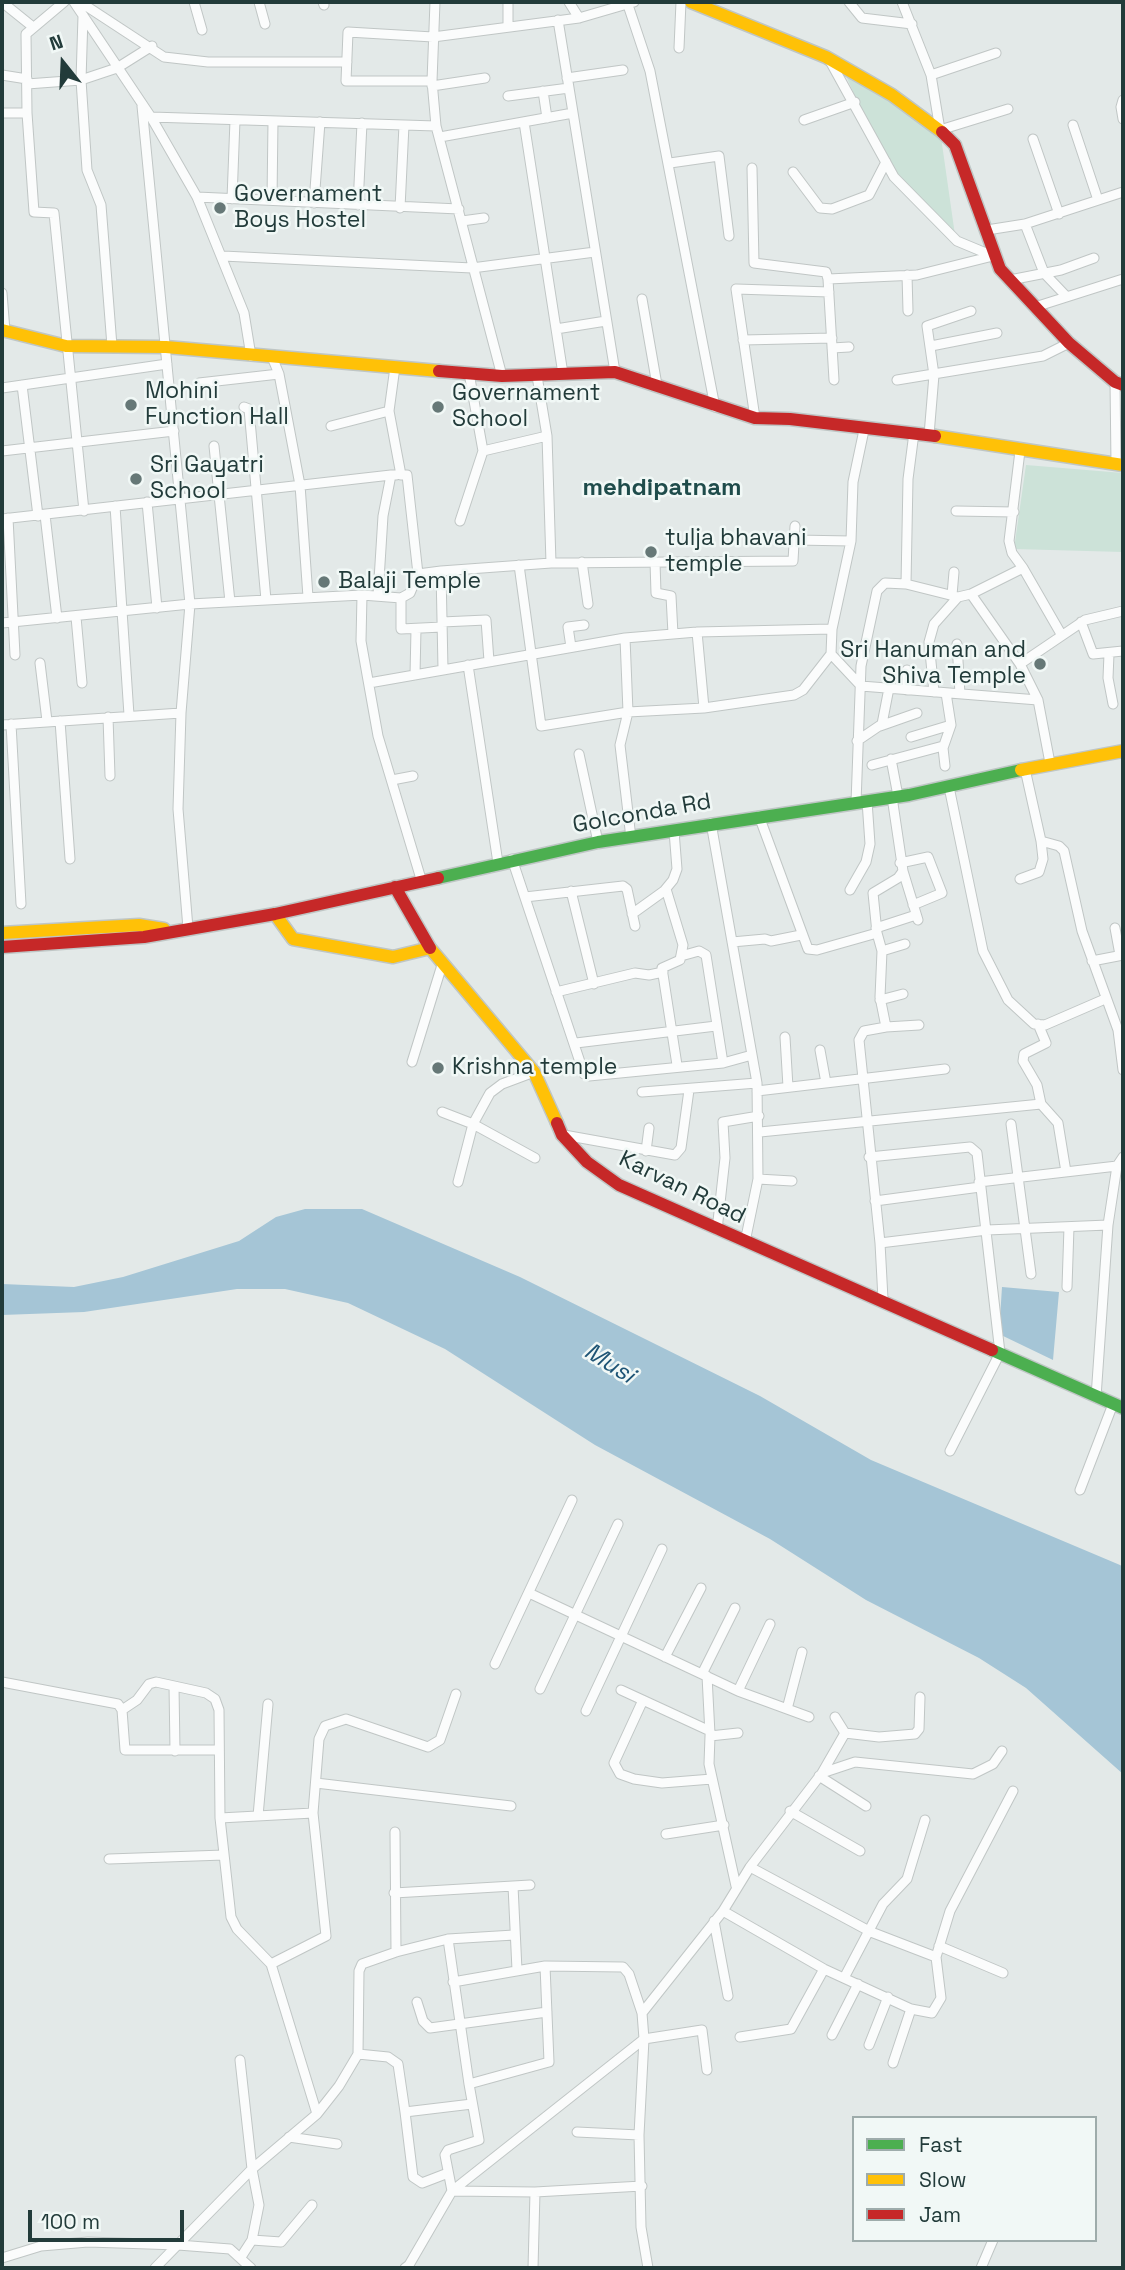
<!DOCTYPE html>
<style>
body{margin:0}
#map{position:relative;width:1125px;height:2270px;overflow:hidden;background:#e3e9e8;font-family:"Space Grotesk",sans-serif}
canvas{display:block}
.frame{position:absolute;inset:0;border:4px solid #223b3a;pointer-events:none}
.legend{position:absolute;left:852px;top:2116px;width:245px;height:126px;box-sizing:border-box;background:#f1f8f6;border:2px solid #9eacab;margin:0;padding:9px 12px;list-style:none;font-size:21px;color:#223b3a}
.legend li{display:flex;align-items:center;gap:14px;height:35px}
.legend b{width:35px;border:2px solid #9eacab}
.north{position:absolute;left:28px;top:28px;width:70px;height:70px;-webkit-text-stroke:5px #f1f8f6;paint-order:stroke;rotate:342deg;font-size:19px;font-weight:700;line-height:28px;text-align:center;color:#223b3a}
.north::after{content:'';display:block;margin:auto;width:24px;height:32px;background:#223b3a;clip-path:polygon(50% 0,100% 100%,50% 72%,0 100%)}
.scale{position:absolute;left:28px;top:2210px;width:156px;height:32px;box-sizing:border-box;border:4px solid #223b3a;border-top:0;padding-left:9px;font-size:21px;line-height:24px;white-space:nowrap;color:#223b3a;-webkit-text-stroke:5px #f1f8f6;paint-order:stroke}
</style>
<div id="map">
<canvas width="1125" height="2270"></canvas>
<div class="frame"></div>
<ul class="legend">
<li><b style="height:9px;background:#4caf50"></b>Fast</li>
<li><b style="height:9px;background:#ffc107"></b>Slow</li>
<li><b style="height:9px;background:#c62828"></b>Jam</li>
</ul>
<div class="north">N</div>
<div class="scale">100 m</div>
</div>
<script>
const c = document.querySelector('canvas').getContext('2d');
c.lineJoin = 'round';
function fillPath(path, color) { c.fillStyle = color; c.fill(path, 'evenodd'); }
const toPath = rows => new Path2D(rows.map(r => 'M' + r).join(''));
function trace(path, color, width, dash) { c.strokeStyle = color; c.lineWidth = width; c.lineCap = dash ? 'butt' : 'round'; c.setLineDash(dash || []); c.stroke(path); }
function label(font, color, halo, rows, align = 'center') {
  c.font = font + ' "Space Grotesk",sans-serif'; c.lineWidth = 5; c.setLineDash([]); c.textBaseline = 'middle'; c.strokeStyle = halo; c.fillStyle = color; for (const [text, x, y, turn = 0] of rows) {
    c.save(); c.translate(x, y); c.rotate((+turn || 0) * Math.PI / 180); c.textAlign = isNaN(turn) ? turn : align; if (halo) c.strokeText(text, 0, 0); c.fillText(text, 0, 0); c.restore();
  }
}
fillPath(toPath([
 [843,69,940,130,955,235,881,156],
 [1026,465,1123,473,1123,552,1014,549]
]), '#cce2d8');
fillPath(toPath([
 [305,1209,362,1209,520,1277,760,1396,871,1460,1120,1565,1123,1567,1123,1774,1026,1688,979,1658,866,1600,770,1539,595,1445,445,1349,348,1303,285,1289,237,1289,84,1312,2,1315,2,1284,74,1287,123,1277,239,1241,276,1217],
 [1002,1287,1059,1292,1053,1360,999,1334]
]), '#a5c5d6');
const street = toPath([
 [2,2,33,27],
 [64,2,26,34,27,113,34,212,54,213,84,511],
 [74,2,151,117,197,197,244,313,251,356],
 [80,2,164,57,208,62,347,62],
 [194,2,202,30],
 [259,2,265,24],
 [323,2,324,5],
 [435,2,432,81,436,126,502,376],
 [508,2,508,25],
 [569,2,579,18],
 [849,2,862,18,912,24],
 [902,2,931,75,940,130,1008,109],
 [628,5,650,71,715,407],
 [83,16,81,80,87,170,101,205,112,346],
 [558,20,615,372],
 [679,48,681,2],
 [830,61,894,177,957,241,993,256],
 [2,75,27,79],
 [931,75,996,53],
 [567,78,623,70],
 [432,81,346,81,348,32,433,37,579,18,634,2],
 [27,84,81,80,117,68,152,46],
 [432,86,485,78],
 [543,91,547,118],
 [508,96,569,88],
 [1123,100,1121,107,1123,119],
 [142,106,190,604,181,713,178,809,188,928],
 [2,113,27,113],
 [151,117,436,126],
 [804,120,855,102],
 [524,122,563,374],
 [1073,125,1098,200],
 [440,137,573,113],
 [1033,139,1059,214],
 [670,163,719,156,729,236],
 [752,168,754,263,826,272,828,279],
 [793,172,820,208,832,209,869,195,886,162],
 [197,197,459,209],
 [232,199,235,120],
 [272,200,273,121],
 [314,203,320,122],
 [358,205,362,123],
 [400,208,404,125],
 [462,221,484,218],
 [1025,224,1044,273,1066,296],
 [987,230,1025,224,1123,192],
 [223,256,472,268,595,252],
 [907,275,908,311],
 [1010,280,1061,270,1094,258],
 [2,293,5,331],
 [642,299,657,385],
 [1035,307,1123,279],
 [556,329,606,321],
 [743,340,832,338],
 [931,346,997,333],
 [832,348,849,347],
 [272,357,279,374,300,485,308,597],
 [395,367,389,411,401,475,407,475,418,574],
 [537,376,547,436,551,563],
 [834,380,828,279,917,275,993,256],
 [897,380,1043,356,1069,343],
 [1115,382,1116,464],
 [199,383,279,374],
 [22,385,38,516],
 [2,388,167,364],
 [244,407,249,409,266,600],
 [755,418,736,289,829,292],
 [331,426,389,411],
 [929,435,934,375,927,326,971,311],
 [214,446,230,602],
 [2,451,174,431],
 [483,451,547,436],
 [1020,451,1009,541,1012,553,1023,568],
 [147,502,157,608],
 [115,506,129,715],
 [956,511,1014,512],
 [45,515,57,618],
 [8,518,15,655],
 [2,519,391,475],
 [460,521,483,451,469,373],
 [795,540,851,541],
 [582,562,588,604],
 [655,562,656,593,671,596,673,634],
 [519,565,541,726,628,712,625,638],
 [441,571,443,669],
 [906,584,908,479,914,433],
 [971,594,1023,568,1061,634],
 [362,595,361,641,378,736,421,879],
 [952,595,954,572],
 [378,596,383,516,391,475,396,475],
 [401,598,410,593,418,574,441,571,551,563,793,561,795,526],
 [76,617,82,683],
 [442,622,486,620,489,661],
 [1081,622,1093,654,1123,651],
 [2,623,190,604,362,595,401,598,401,629,442,627],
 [697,632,704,708],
 [957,644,960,694],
 [571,647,568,627,584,625],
 [831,654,861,686,1038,700],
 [1109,654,1108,678,1113,704],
 [40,663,47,721],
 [1020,664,1085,620,1123,611],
 [468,665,498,863],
 [415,675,416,629],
 [369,683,625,638,697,632,832,629],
 [907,690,907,670],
 [934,692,929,642,934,624,958,597],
 [108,717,110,776],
 [60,721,70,859],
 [11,724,21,904],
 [2,725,181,713],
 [880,726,917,713],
 [911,737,951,725],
 [857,741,882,724,889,688],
 [579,754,598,842],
 [891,759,898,796],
 [872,765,943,746],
 [945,766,943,748,951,725,946,693],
 [1025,769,1041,841,1059,846,1064,851,1082,931,1118,1030,1123,1070],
 [392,780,413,776],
 [949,787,983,951,1008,1000,1034,1024,1045,1025,1105,999],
 [856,803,861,666,877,591,885,583,906,584,958,597,971,594,1020,664,1038,700,1050,763],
 [759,816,808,949,817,950,877,933,882,951,880,997,886,1027,864,1031,859,1040,880,1243,883,1299],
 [711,823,757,1083,758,1179,745,1242],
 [631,838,620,745,628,712,704,708,794,695,803,690,831,654,832,629,851,541,853,482,864,430],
 [512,859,584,1074,589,1076,723,1063,752,1055],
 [900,863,928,857,942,893,913,905],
 [903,871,918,920],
 [1020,879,1039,872,1043,859,1041,841],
 [666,889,683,945,680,960,662,968,677,1065],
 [850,890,866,862,870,844,867,801],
 [571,891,594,984],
 [525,897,623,886,627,889,635,926],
 [632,914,664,891,673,880,677,869,674,831],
 [876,928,916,915],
 [1115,928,1120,955],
 [877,933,873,893,898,878,903,871,892,797],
 [732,942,765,939,771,941,801,935],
 [882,951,905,944],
 [681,956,699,951,706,955,723,1063],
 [1092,961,1123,955],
 [556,992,635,973,649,975,663,972],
 [880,1000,903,994],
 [1038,1024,1046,1043,1024,1054,1023,1061,1037,1085,1041,1104],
 [886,1027,919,1025],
 [785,1037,788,1087],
 [576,1043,716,1026],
 [820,1050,826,1083],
 [412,1062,442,965],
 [757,1091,945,1069],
 [642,1092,757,1083],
 [442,1112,473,1124,535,1158],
 [1011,1124,1031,1274],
 [760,1132,1041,1104,1058,1123,1066,1172],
 [564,1135,675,1155,681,1148,689,1090],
 [646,1151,649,1128],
 [869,1157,970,1147,977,1153,1000,1353,950,1451],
 [758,1179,792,1181],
 [458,1182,473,1124,490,1093,502,1084,534,1072],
 [979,1182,1117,1166],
 [875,1201,980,1187],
 [717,1230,725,1158,723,1122,759,1116],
 [880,1243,987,1230,1108,1225],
 [1067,1287,1069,1227],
 [1096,1397,1108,1225,1117,1166,1123,1157],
 [1080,1490,1113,1404],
 [529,1593,738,1691,809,1717],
 [665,1657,701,1588],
 [495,1664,572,1500],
 [702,1674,735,1608],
 [707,1676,710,1734],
 [2,1682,118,1704,122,1710,125,1750,219,1750],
 [174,1686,175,1751],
 [540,1689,618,1524],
 [621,1690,710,1731],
 [738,1691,770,1624],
 [643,1700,614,1763,620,1774,634,1779,662,1783,712,1779],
 [787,1709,802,1652],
 [122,1710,137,1700,149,1684,156,1682,206,1693,215,1699,219,1710,220,1818,231,1917,237,1929,271,1964,317,2114],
 [586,1711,662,1549],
 [835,1717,845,1733],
 [822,1773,855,1762,973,1774,993,1764,1002,1751],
 [819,1776,866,1806],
 [316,1783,511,1806],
 [790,1811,860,1851],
 [258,1816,268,1704],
 [220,1818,313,1813],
 [395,1832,396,1952],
 [666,1834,724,1825],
 [109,1859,224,1855],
 [750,1867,871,1932,936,1957],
 [513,1886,517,1970],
 [736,1886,709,1764,710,1736,738,1733],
 [394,1893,530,1885],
 [723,1911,824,1969,911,2009,932,2013,941,1998,936,1957,950,1911,1013,1791],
 [714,1921,728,1996],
 [448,1939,469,2084],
 [939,1946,1003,1973],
 [271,1964,326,1936,313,1813,319,1739,325,1726,346,1719,428,1747,440,1740,456,1694],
 [844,1978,883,1904,907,1879,925,1820],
 [453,1982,545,1966],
 [417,2002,423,2021,430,2028,547,2012],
 [642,2013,629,1974,623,1967,545,1966,549,2062,469,2084,479,2140,448,2150,445,2155,452,2191,535,2192,642,2186],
 [832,2035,858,1984],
 [740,2037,791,2029,824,1969],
 [869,2045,888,1997],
 [358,2054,388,2057,398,2064,405,2112],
 [240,2060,252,2169,259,2205,252,2240,241,2257],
 [893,2063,911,2009],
 [577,2132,639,2135],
 [289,2137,337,2144],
 [448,2173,422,2183,413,2177,405,2112,472,2104],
 [252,2240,281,2242,312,2205],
 [2,2258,41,2246,88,2242,178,2245,230,2249,251,2268],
 [155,2268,252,2169,317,2114,339,2086,358,2054,359,1971,362,1964,396,1952,448,1939,514,1935],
 [405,2268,409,2265,452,2191,644,2039,642,2013,723,1911,750,1867,822,1773,845,1733,879,1737,915,1734,919,1729,920,1697],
 [533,2268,535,2192],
 [648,2268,641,2227,639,2135,644,2039,702,2030,707,2070],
 [981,2268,993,2240]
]);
const fast = toPath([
 [438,878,598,842,909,795,1021,770],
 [992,1350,1123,1408]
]);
const slow = toPath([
 [691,2,826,57,892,95,942,132],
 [2,330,66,346,166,347,439,371],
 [935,436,1123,465],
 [1021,770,1123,751],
 [275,914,293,939,393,957,430,948,534,1072,557,1123],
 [2,933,139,925,164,929]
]);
const jam = toPath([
 [942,132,955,145,1000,269,1069,343,1115,382,1123,385],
 [439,371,502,376,615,372,755,418,790,419,935,436],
 [395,887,430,948],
 [2,947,144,937,275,914,438,878],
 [557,1123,562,1135,587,1162,619,1185,992,1350]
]);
trace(street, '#c0c6c5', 11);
trace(fast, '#bfc6c5', 15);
trace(slow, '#bfc6c5', 15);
trace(jam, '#bfc6c5', 15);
trace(street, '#fbfcfc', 9);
trace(fast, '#4caf50', 12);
trace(slow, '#ffc107', 12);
trace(jam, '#c62828', 12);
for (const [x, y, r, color] of [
 [220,208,7,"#667877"],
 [131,405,7,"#667877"],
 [438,407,7,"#667877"],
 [136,479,7,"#667877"],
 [651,552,7,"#667877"],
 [324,582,7,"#667877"],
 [1040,664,7,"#667877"],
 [438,1068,7,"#667877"]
]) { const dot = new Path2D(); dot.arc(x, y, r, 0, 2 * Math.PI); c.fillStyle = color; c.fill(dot); trace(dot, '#f1f8f6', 2.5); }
label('23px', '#223b3a', '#f1f8f6', [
 ["Governament",234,195],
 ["Boys Hostel",234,221],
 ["Mohini",145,392],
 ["Function Hall",145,418],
 ["Governament",452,394],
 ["School",452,420],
 ["Sri Gayatri",150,466],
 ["School",150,492],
 ["tulja bhavani",665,539],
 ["temple",665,565],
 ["Balaji Temple",338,582],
 ["Sri Hanuman and",1026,651,"right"],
 ["Shiva Temple",1026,677,"right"],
 ["Krishna temple",452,1068]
], 'left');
label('23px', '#223b3a', '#f1f8f6', [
 ["Golconda Rd",642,814,-10],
 ["Karvan Road",682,1188,26]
]);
label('bold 24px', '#1f4c4b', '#f1f8f6', [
 ["mehdipatnam",662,488]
]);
label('italic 24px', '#1e5475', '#f1f8f6', [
 ["Musi",609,1364,32]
]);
</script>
